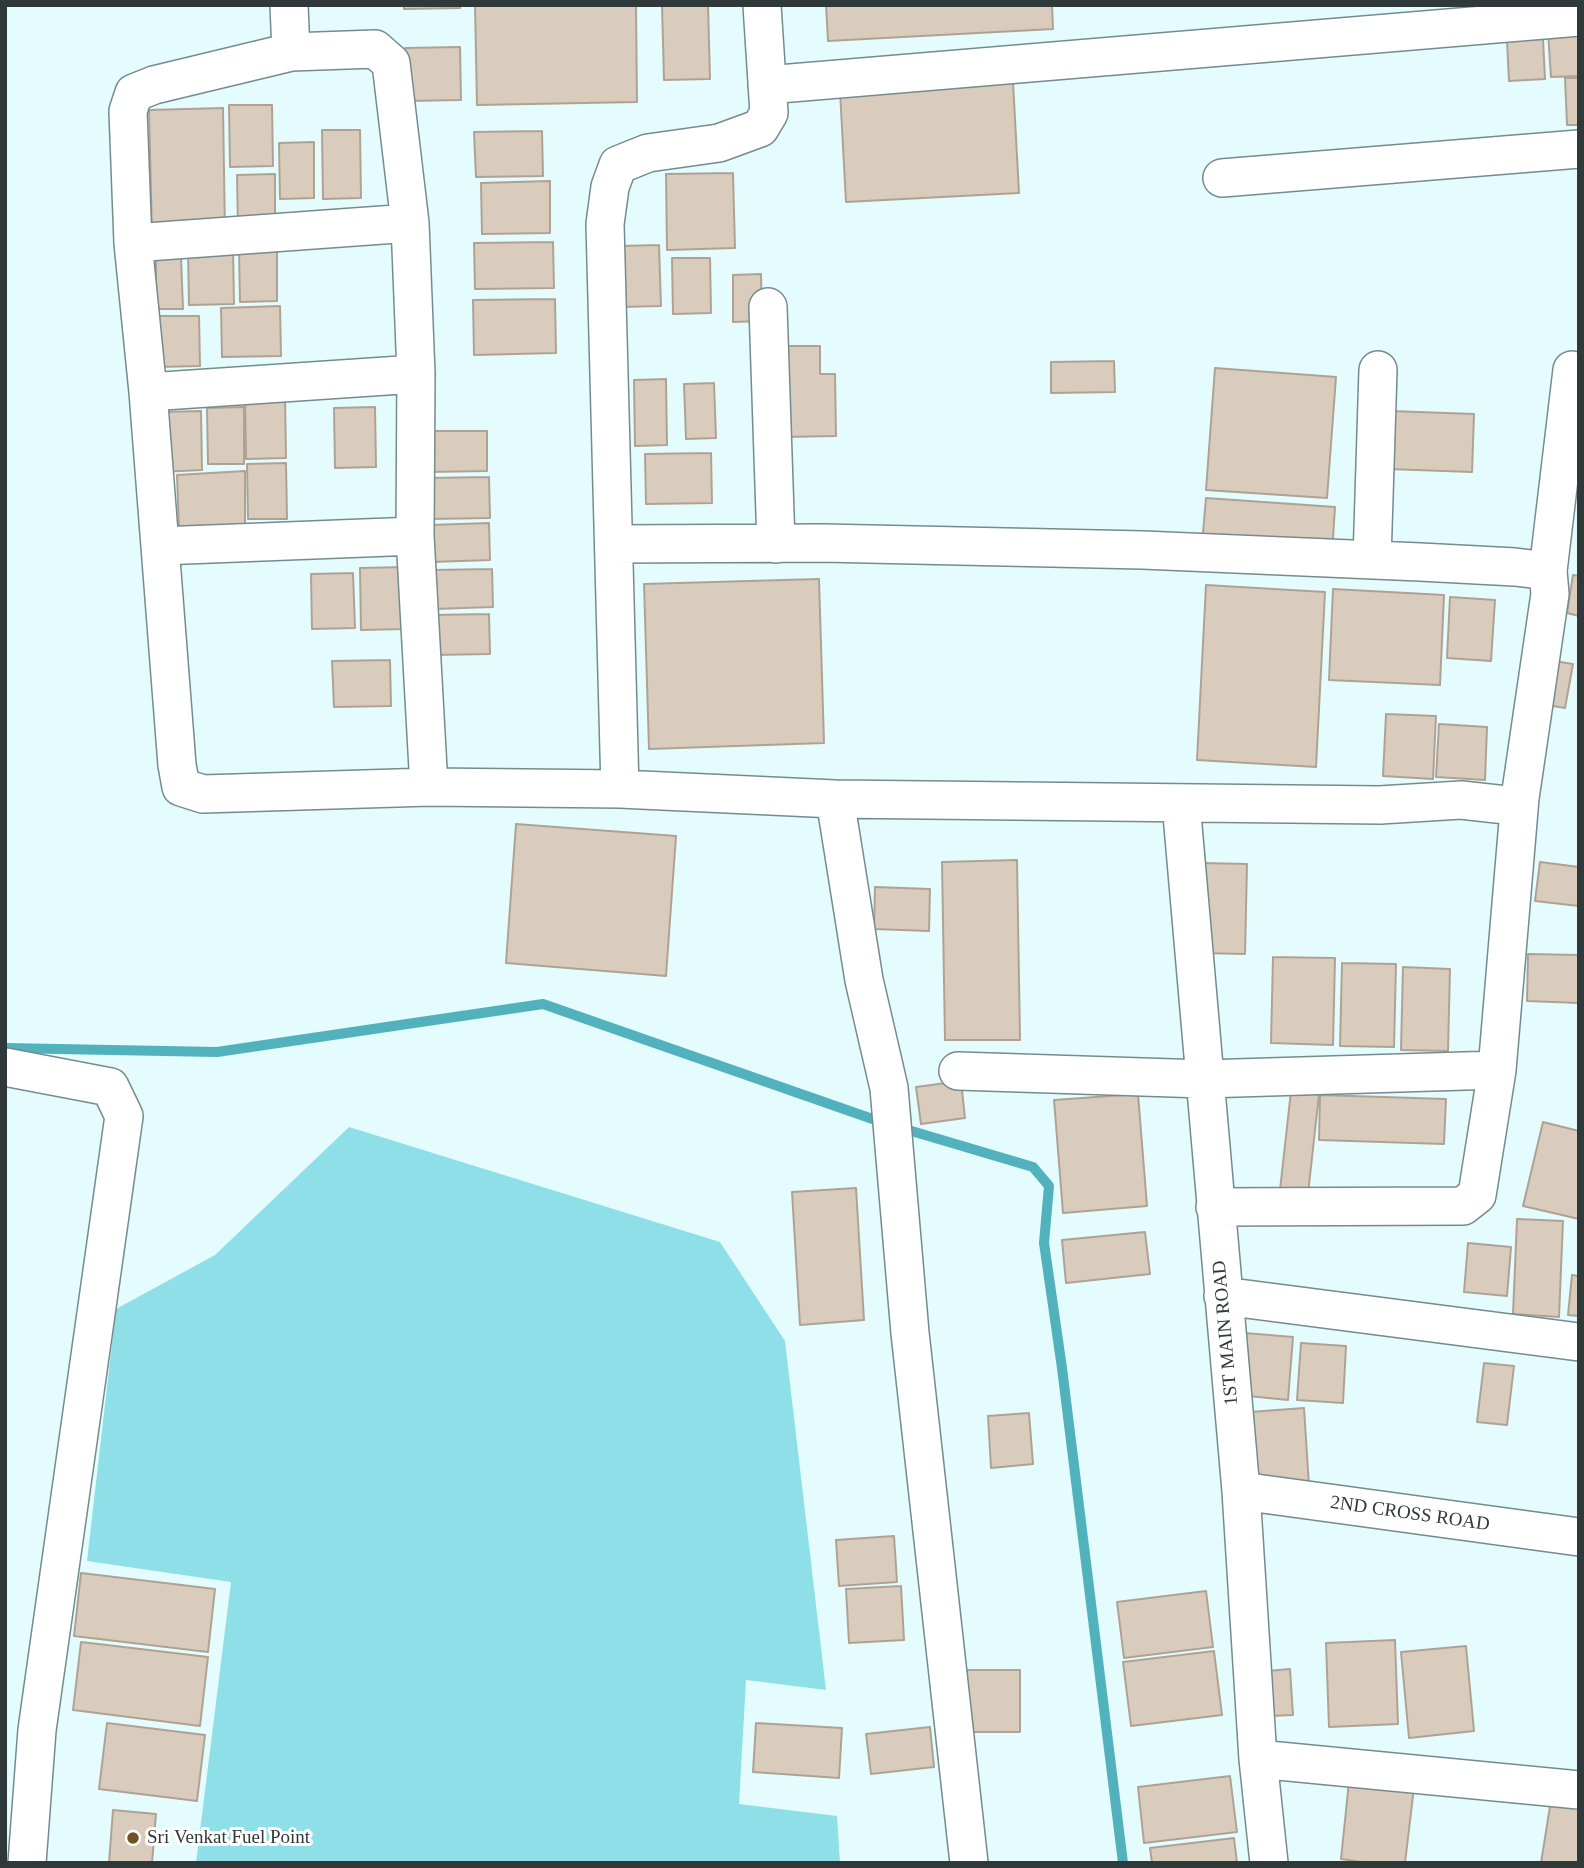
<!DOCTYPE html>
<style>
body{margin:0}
#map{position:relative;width:1584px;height:1868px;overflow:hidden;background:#e4fcfe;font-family:Georgia,serif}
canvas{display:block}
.frame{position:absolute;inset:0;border:7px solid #30393a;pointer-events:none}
</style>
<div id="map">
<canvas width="1584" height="1868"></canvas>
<div class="frame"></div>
</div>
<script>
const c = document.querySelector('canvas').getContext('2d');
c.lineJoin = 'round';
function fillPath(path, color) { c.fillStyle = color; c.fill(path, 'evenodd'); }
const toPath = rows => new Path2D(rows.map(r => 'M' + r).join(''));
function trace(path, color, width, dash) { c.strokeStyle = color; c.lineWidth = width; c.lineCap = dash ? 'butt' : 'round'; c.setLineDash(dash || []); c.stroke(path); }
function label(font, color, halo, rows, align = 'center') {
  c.font = font + ' Georgia,serif'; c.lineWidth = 6; c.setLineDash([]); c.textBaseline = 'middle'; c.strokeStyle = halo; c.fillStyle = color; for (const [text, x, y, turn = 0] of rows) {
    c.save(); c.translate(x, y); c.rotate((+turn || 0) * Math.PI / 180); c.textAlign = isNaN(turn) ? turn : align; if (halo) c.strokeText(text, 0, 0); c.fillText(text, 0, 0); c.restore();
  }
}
fillPath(toPath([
 [349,1127,720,1242,785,1341,826,1690,746,1680,739,1804,837,1816,840,1863,196,1863,231,1582,87,1561,116,1309,215,1255]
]), '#8fdfe8');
trace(toPath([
 [5,1048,217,1052,543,1004,884,1123],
 [898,1127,1033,1167,1049,1186,1044,1243,1062,1368,1123,1863]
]), '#51b2bd', 10);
const building = toPath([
 [404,5,460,5,460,8,404,9,404,5],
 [475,5,636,5,637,102,477,105,475,5],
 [662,5,708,5,710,79,664,80,662,5],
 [826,5,1052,5,1053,29,828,41,826,5],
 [1579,31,1579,76,1551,77,1548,32,1579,31],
 [1543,39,1545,79,1509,81,1507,41,1543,39],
 [460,47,461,100,407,101,405,48,460,47],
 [1565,78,1579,78,1579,125,1567,125,1565,78],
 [1013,82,1019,193,846,202,840,91,1013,82],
 [229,105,272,105,273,166,230,167,229,105],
 [223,108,225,233,152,235,149,110,223,108],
 [322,130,360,130,361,198,323,199,322,130],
 [542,131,543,176,476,177,474,132,542,131],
 [314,142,314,198,280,199,279,143,314,142],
 [733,173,735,248,667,250,666,174,733,173],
 [275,174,275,229,238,230,237,175,275,174],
 [550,181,550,233,482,234,481,183,550,181],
 [553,242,554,288,475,289,474,243,553,242],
 [659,245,661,306,621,307,620,246,659,245],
 [239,247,277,247,277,301,240,302,239,247],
 [233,249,234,304,189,305,188,250,233,249],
 [181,257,183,309,156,309,156,259,181,257],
 [672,258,710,258,711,313,673,314,672,258],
 [761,274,762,321,733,322,733,275,761,274],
 [555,299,556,353,474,355,473,300,555,299],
 [280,306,281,356,222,357,221,308,280,306],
 [156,316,199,316,200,366,157,367,156,316],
 [780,346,820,346,820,374,835,374,836,436,782,437,780,346],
 [1114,361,1115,392,1051,393,1051,362,1114,361],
 [1215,368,1336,377,1327,498,1206,490,1215,368],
 [666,379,667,445,635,446,634,380,666,379],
 [714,383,716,438,686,439,684,384,714,383],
 [285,396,286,458,246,459,245,397,285,396],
 [244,407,244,464,208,464,207,408,244,407],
 [375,407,376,467,335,468,334,408,375,407],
 [201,411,202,470,160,472,159,412,201,411],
 [1390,411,1474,414,1472,472,1388,469,1390,411],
 [427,431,487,431,487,471,427,472,427,431],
 [711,453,712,503,646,504,645,454,711,453],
 [286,463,287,519,248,519,247,464,286,463],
 [245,471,245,527,179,531,177,475,245,471],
 [489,477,490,518,428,519,427,478,489,477],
 [1206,498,1335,507,1332,554,1202,544,1206,498],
 [489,523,490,560,431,562,430,525,489,523],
 [405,567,407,629,361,630,360,568,405,567],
 [492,569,493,607,434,609,433,570,492,569],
 [353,573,355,628,312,629,311,574,353,573],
 [1573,575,1579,576,1579,616,1567,613,1573,575],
 [819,579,824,743,649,749,644,584,819,579],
 [1206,585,1325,592,1316,767,1197,760,1206,585],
 [1333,589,1444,595,1440,685,1329,680,1333,589],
 [1450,597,1495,600,1491,661,1447,658,1450,597],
 [489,614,490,654,433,655,433,615,489,614],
 [1541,659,1573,664,1565,708,1535,703,1541,659],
 [390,660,391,706,334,707,332,661,390,660],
 [1386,714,1436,716,1433,779,1383,776,1386,714],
 [1439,724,1487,727,1485,780,1436,777,1439,724],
 [516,824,676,836,666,976,506,963,516,824],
 [1017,860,1020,1040,945,1040,942,862,1017,860],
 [1540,862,1579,867,1579,906,1535,901,1540,862],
 [1203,863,1247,864,1245,954,1201,953,1203,863],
 [875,887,930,889,929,931,874,929,875,887],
 [1528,954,1579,955,1579,1003,1527,1001,1528,954],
 [1273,957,1335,958,1333,1045,1271,1043,1273,957],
 [1342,963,1396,964,1394,1047,1340,1046,1342,963],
 [1403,967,1450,969,1448,1051,1401,1050,1403,967],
 [961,1081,965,1118,921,1124,916,1087,961,1081],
 [1291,1091,1319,1094,1308,1194,1280,1190,1291,1091],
 [1138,1094,1147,1206,1063,1213,1054,1100,1138,1094],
 [1320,1095,1446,1099,1444,1144,1319,1140,1320,1095],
 [1543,1122,1579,1131,1579,1219,1523,1206,1543,1122],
 [856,1188,864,1320,800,1325,792,1192,856,1188],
 [1517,1219,1563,1221,1559,1317,1513,1314,1517,1219],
 [1145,1232,1150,1274,1066,1283,1062,1240,1145,1232],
 [1468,1243,1511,1247,1507,1296,1464,1292,1468,1243],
 [1572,1275,1579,1276,1579,1316,1568,1315,1572,1275],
 [1245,1333,1293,1337,1288,1400,1239,1395,1245,1333],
 [1301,1343,1346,1346,1343,1403,1297,1400,1301,1343],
 [1484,1363,1514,1366,1507,1425,1477,1422,1484,1363],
 [1304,1408,1309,1486,1256,1490,1250,1412,1304,1408],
 [1029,1413,1033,1464,991,1468,988,1416,1029,1413],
 [894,1536,897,1582,839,1586,836,1540,894,1536],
 [81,1573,215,1589,208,1652,74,1636,81,1573],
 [901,1586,904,1640,849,1643,846,1589,901,1586],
 [1206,1591,1213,1647,1124,1658,1117,1602,1206,1591],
 [1395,1640,1398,1724,1329,1727,1326,1643,1395,1640],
 [81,1642,208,1657,200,1726,73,1710,81,1642],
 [1466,1646,1474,1731,1409,1738,1401,1652,1466,1646],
 [1214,1651,1222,1715,1131,1726,1123,1662,1214,1651],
 [1290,1669,1293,1715,1271,1716,1268,1671,1290,1669],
 [966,1670,1020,1670,1020,1732,966,1732,966,1670],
 [107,1723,205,1735,197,1801,99,1789,107,1723],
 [756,1723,842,1728,839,1778,753,1772,756,1723],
 [930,1727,934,1767,871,1774,866,1734,930,1727],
 [1350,1772,1415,1779,1405,1863,1368,1863,1341,1859,1350,1772],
 [1230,1776,1237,1832,1144,1843,1138,1787,1230,1776],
 [1551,1800,1579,1805,1579,1863,1541,1863,1551,1800],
 [113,1810,156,1814,152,1863,109,1863,113,1810],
 [1234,1838,1237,1863,1152,1863,1150,1848,1234,1838]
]);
fillPath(building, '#daccbd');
trace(building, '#afa294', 2);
const street = toPath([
 [291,52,375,49,391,63,410,223,416,374,415,536,429,787],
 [767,85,1579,17],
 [1222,178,1579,149],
 [410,223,133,243,148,392,177,765,181,787,203,794,429,787,620,789,835,799,1380,805,1461,800,1506,805,1520,798,1550,594,1548,571,1515,567,1420,562,1143,550,823,543,614,544],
 [133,243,128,111,134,93,154,85,291,52,289,5],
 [768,307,776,544],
 [148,392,416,374],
 [160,546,415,536],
 [1372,560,1378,370],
 [1548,571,1572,370],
 [620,789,605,224,610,187,618,165,648,153,719,143,760,128,769,113,762,5],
 [835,799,864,980,889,1088,910,1333,969,1863],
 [1181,803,1241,1491,1258,1759,1269,1863],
 [5,1067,110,1087,124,1116,37,1730,27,1863],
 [958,1071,1204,1079,1497,1070],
 [1215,1207,1463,1206,1477,1195,1497,1070,1520,798],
 [1223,1296,1579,1342],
 [1241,1491,1579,1537],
 [1258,1759,1579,1790]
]);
trace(street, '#758b8d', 40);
trace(street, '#fff', 37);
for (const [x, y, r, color] of [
 [133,1838,7,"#725128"]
]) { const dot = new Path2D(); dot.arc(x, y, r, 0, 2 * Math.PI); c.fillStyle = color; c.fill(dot); trace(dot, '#fff', 2.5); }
label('19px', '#30393a', '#fff', [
 ["1ST MAIN ROAD",1226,1333,-95],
 ["2ND CROSS ROAD",1410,1514,8]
]);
label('19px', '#30393a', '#fff', [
 ["Sri Venkat Fuel Point",147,1838]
], 'left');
</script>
